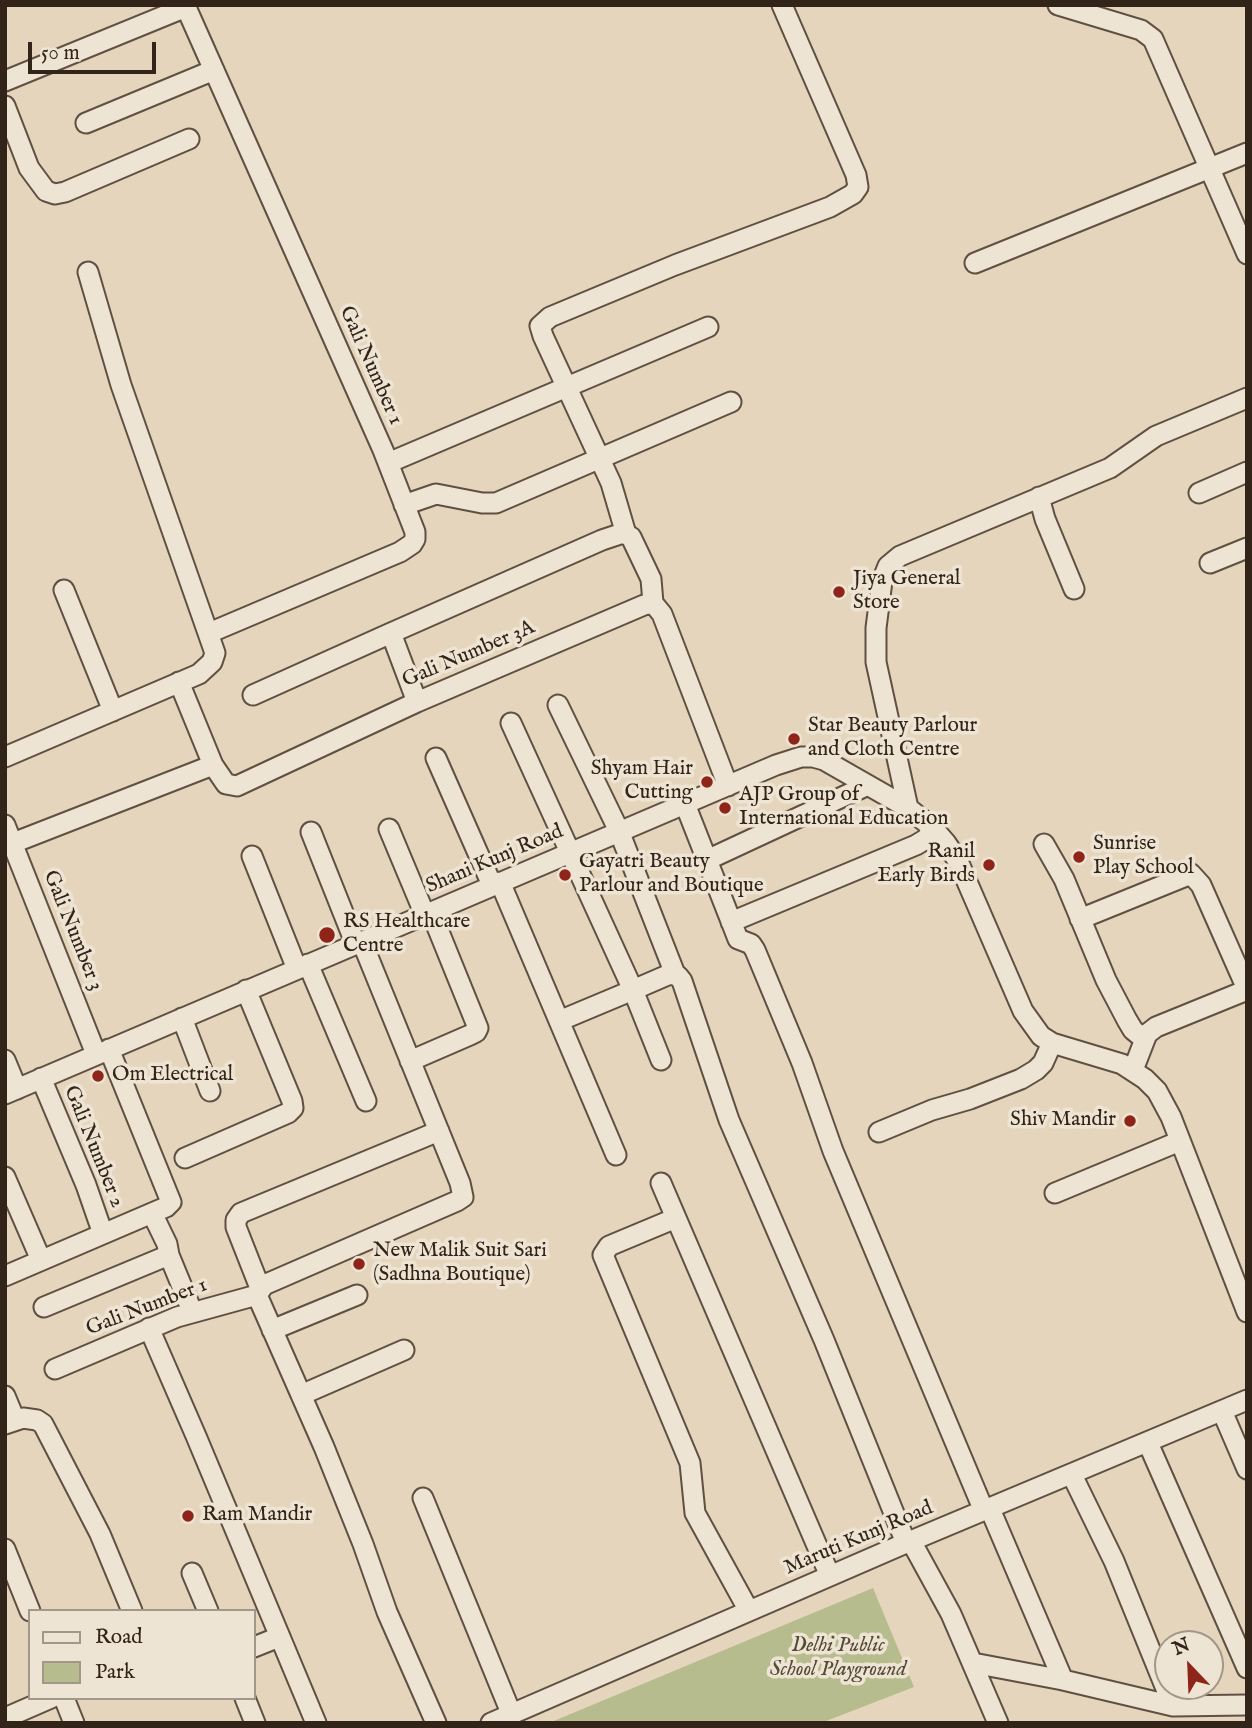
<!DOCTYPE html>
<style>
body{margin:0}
#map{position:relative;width:1252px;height:1728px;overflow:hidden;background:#e5d5bc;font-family:"IM FELL English",serif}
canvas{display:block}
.frame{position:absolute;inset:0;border:7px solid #332419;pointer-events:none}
.legend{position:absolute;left:28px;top:1609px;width:228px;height:91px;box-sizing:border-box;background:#eee4d3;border:2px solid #a39789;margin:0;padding:9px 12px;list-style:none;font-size:21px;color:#332419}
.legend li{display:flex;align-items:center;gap:14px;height:35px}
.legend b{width:35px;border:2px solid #a39789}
.north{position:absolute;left:1154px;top:1630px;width:70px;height:70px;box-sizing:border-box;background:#eee4d3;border:2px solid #a39789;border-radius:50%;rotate:337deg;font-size:19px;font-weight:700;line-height:28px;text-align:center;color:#332419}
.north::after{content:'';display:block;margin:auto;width:24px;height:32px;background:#8f2418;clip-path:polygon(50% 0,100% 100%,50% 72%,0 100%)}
.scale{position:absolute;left:28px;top:42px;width:128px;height:32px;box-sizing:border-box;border:4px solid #332419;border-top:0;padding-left:9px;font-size:21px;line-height:24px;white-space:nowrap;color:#332419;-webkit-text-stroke:5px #eee4d3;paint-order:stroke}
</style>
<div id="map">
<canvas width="1252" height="1728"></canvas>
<div class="frame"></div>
<ul class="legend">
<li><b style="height:9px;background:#eee4d3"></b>Road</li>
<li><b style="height:19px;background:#b7bc8e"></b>Park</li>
</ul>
<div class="north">N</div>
<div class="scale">50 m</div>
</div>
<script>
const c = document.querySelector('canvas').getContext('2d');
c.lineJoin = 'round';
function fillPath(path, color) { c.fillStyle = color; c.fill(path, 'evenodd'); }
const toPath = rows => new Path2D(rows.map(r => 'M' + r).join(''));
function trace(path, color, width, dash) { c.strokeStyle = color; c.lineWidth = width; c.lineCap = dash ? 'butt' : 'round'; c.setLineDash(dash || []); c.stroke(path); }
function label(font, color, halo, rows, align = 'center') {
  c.font = font + ' "IM FELL English",serif'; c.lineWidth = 7; c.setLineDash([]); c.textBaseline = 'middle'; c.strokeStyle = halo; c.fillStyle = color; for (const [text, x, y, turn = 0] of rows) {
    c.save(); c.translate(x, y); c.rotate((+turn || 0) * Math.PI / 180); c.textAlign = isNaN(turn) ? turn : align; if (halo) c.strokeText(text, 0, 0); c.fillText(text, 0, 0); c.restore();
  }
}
fillPath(toPath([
 [873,1588,914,1687,821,1723,549,1723]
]), '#b7bc8e');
const street = toPath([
 [185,5,383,450,415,532,415,539,412,544,400,552,209,633],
 [1058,5,1141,30,1153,39,1247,254],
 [5,81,186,7],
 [5,106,29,168,46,191,55,194,65,192,189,139],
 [86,123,214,70],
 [975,263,1247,153],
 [388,463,708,327],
 [1199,493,1247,472],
 [1039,497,1045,519,1074,589],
 [404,505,436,494,482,503,496,503,731,402],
 [626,534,611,483,543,336,540,326,550,317,675,265,830,207,853,194,858,187,856,175,782,5],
 [1210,563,1247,548],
 [64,590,113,711],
 [179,682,213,765,226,784,237,786,417,702,644,605,653,603,662,614,728,786],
 [253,695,391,633],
 [417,702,391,633,602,540,623,533,631,537,651,579,653,603],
 [558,705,619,831,675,974],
 [511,723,633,990,670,974,678,976,682,981,729,1120,824,1340,906,1543],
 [5,757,199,674,212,662,215,653,121,385,88,272],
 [436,758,492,885],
 [685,804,738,939,751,944,755,950,802,1063,833,1151,984,1511],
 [908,808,876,662,876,628,882,581,888,566,900,556,1110,468,1156,436,1247,398],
 [5,825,96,1054],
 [389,829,425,915],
 [311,832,356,945],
 [13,843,213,765],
 [1044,844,1064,879,1106,980,1127,1020,1133,1030,1144,1039],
 [252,856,297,969],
 [707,860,868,785],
 [500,882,616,1155],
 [1080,919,1191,874,1201,885,1247,989],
 [731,922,916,845,926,839,933,828],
 [362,942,460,1183,463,1197,457,1201,264,1285,257,1295,324,1447,363,1544,387,1612,436,1723],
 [308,964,366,1101],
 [182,1018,210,1091],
 [559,1021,633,990,661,1060],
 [5,1060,17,1089],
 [410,1061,470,1035,476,1032,478,1028,431,912],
 [1133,1070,1147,1034,1156,1027,1247,990],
 [41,1078,86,1185,103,1234],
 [5,1094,776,765,801,757,813,757,824,760,908,808,933,828,946,843,958,861,1023,1011,1041,1036,1052,1043,1122,1064,1145,1079,1157,1091,1171,1117,1247,1312],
 [879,1132,932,1110,970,1099,1021,1079,1036,1070,1043,1063,1052,1043],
 [185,1158,288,1113,293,1108,292,1101,246,990],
 [5,1177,41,1260],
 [661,1183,830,1576],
 [1055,1193,1180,1141],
 [152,1213,167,1244,169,1255],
 [676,1218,609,1246,603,1255,690,1463,695,1513,749,1611],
 [5,1276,166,1207,171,1202,109,1049],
 [260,1288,236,1227,236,1220,241,1213,439,1131],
 [44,1307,169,1255,192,1311],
 [149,1328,196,1436,316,1723],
 [272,1330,357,1295],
 [55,1369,177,1317,257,1295],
 [301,1395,404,1350],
 [5,1396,15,1420],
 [1222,1411,1247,1469],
 [5,1424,23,1418,37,1420,43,1424,100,1534,132,1611],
 [1148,1443,1247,1668],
 [1072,1475,1114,1561,1173,1706],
 [423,1498,511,1713],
 [990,1509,1063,1680],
 [911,1541,951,1614,998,1723],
 [5,1549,30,1611],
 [192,1573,208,1611],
 [254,1647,279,1637],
 [973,1663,1063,1680,1173,1706,1247,1705],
 [64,1698,74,1723],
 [245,1698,255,1723],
 [5,1718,51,1698],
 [491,1723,906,1543,1247,1400]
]);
trace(street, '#605042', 23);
trace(street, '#eee4d3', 19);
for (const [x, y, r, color] of [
 [839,592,7,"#8f2418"],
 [794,739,7,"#8f2418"],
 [707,782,7,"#8f2418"],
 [725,808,7,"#8f2418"],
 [1079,857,7,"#8f2418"],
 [989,865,7,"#8f2418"],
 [565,875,7,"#8f2418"],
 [327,935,9,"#8f2418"],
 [98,1076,7,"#8f2418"],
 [1130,1121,7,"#8f2418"],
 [359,1264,7,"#8f2418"],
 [188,1516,7,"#8f2418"]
]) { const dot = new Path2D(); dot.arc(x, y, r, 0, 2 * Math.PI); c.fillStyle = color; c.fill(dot); trace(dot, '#eee4d3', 2.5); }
label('21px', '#332419', '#eee4d3', [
 ["Gali Number 1",370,366,66],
 ["Gali Number 3A",469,655,-23],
 ["Shani Kunj Road",495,860,-23],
 ["Gali Number 3",72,931,68],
 ["Gali Number 2",93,1147,68],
 ["Gali Number 1",147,1308,-21],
 ["Maruti Kunj Road",859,1539,-23]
]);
label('21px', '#332419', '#eee4d3', [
 ["Jiya General",853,580],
 ["Store",853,604],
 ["Star Beauty Parlour",808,727],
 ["and Cloth Centre",808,751],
 ["Shyam Hair",693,770,"right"],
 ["Cutting",693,794,"right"],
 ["AJP Group of",739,796],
 ["International Education",739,820],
 ["Sunrise",1093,845],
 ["Play School",1093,869],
 ["Ranil",975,853,"right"],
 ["Early Birds",975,877,"right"],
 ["Gayatri Beauty",579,863],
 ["Parlour and Boutique",579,887],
 ["RS Healthcare",343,923],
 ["Centre",343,947],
 ["Om Electrical",112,1076],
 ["Shiv Mandir",1116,1121,"right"],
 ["New Malik Suit Sari",373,1252],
 ["(Sadhna Boutique)",373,1276],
 ["Ram Mandir",202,1516]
], 'left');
label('italic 21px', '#544a36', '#eee4d3', [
 ["Delhi Public",838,1647],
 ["School Playground",838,1671]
]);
</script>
